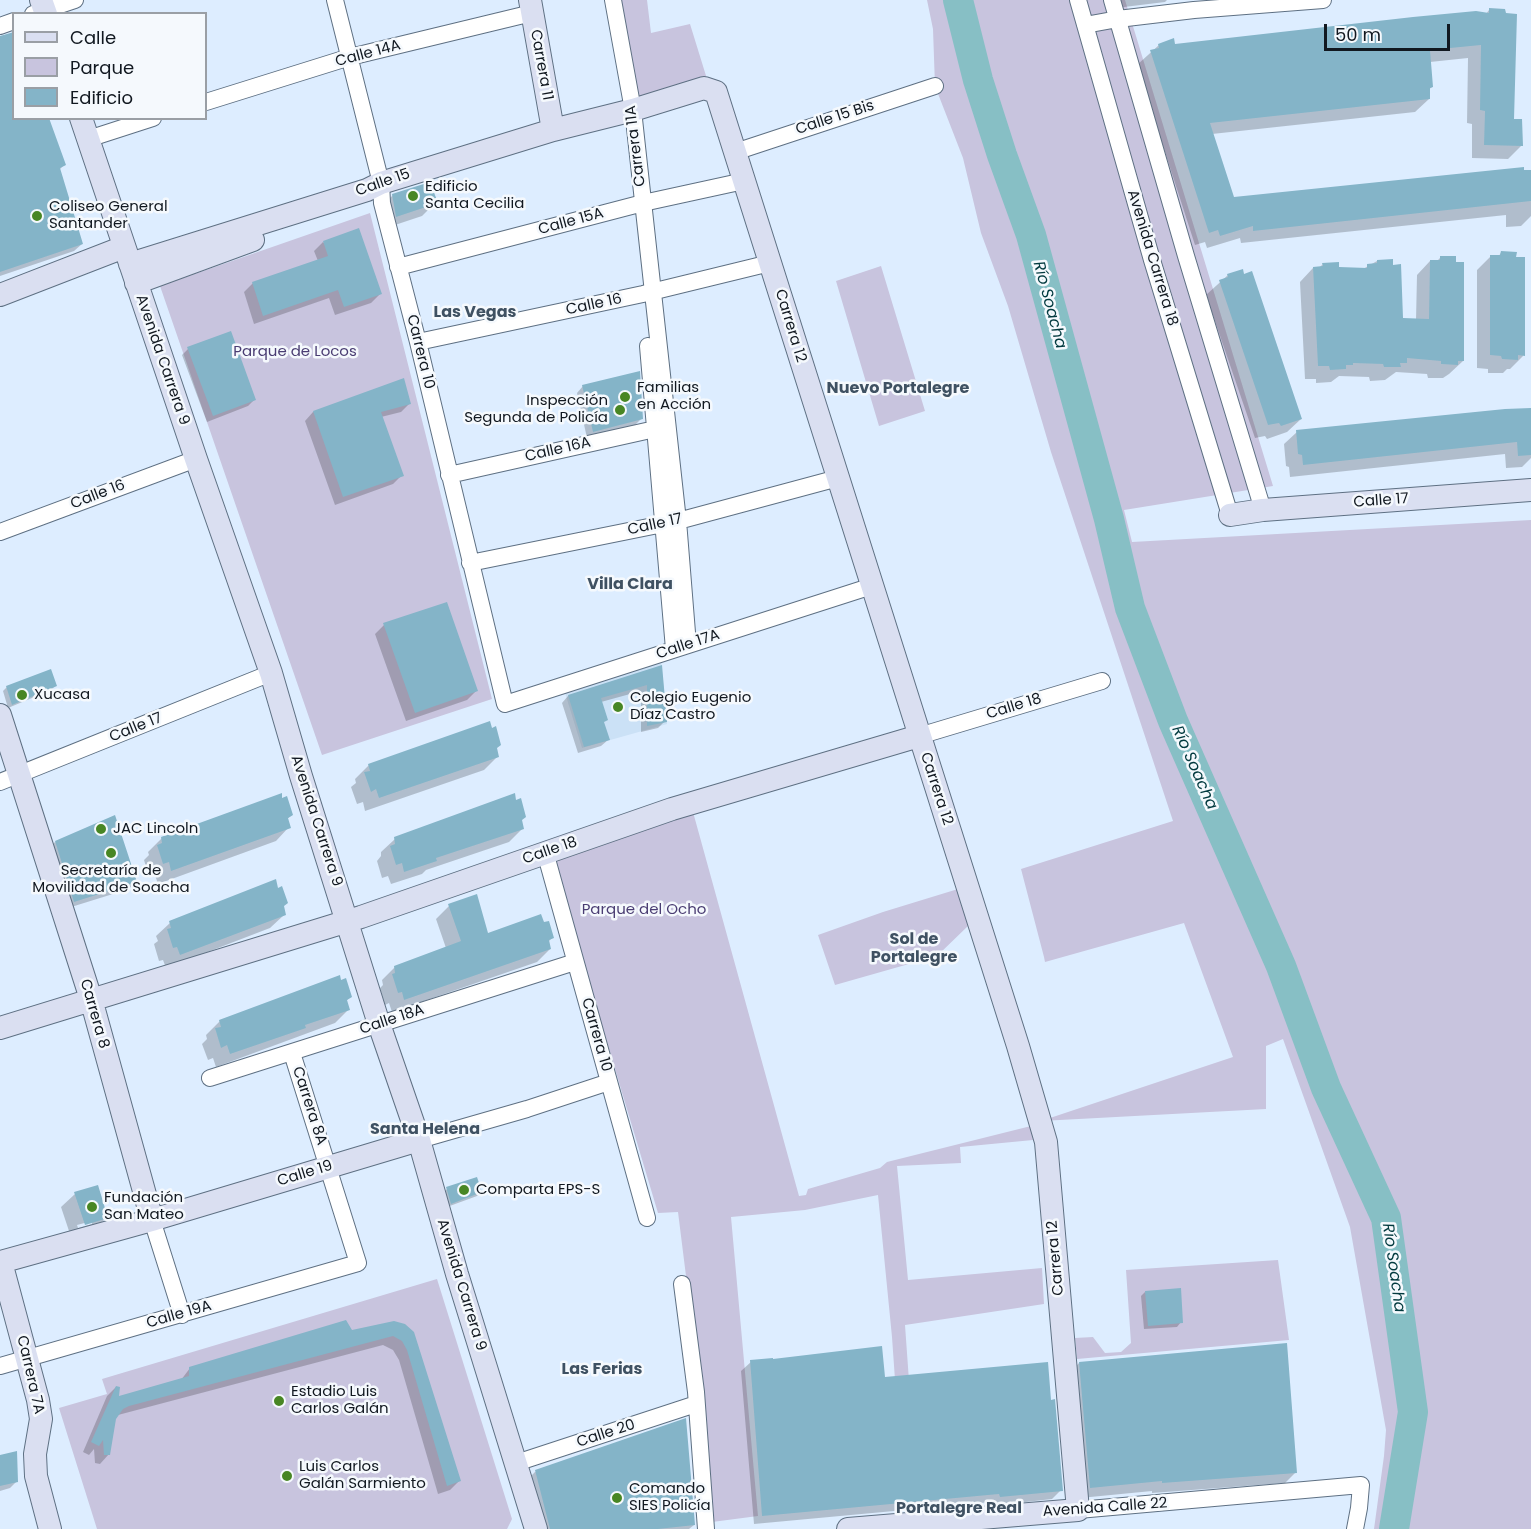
<!DOCTYPE html>
<meta charset="utf-8">
<style>
body{margin:0}
#map{position:relative;width:1531px;height:1529px;overflow:hidden;background:#ddedff;font-family:Poppins,sans-serif}
canvas{display:block}
.legend{position:absolute;left:12px;top:12px;width:195px;height:108px;box-sizing:border-box;background:#f5f9fd;border:2px solid #9a9fa5;margin:0;padding:8px 10px;list-style:none;font-size:18px;color:#111820}
.legend li{display:flex;align-items:center;gap:12px;height:30px}
.legend b{width:30px;border:2px solid #9a9fa5}
.scale{position:absolute;left:1324px;top:24px;width:126px;height:27px;box-sizing:border-box;border:3px solid #111820;border-top:0;padding-left:8px;font-size:18px;line-height:21px;white-space:nowrap;color:#111820;-webkit-text-stroke:4px #f5f9fd;paint-order:stroke}
</style>
<div id="map">
<canvas width="1531" height="1529"></canvas>
<ul class="legend">
<li><b style="height:8px;background:#dadff1"></b>Calle</li>
<li><b style="height:16px;background:#c8c4de"></b>Parque</li>
<li><b style="height:16px;background:#84b4c8"></b>Edificio</li>
</ul>
<div class="scale">50 m</div>
</div>
<script>
const c = document.querySelector('canvas').getContext('2d');
c.lineJoin = 'round';
function fillPath(path, color) { c.fillStyle = color; c.fill(path, 'evenodd'); }
const toPath = rows => new Path2D(rows.map(r => 'M' + r).join(''));
function trace(path, color, width, dash) { c.strokeStyle = color; c.lineWidth = width; c.lineCap = dash ? 'butt' : 'round'; c.setLineDash(dash || []); c.stroke(path); }
function label(font, color, halo, rows, align = 'center') {
  c.font = font + ' Poppins,sans-serif'; c.lineWidth = 5; c.setLineDash([]); c.textBaseline = 'middle'; c.strokeStyle = halo; c.fillStyle = color; for (const [text, x, y, turn = 0] of rows) {
    c.save(); c.translate(x, y); c.rotate((+turn || 0) * Math.PI / 180); c.textAlign = isNaN(turn) ? turn : align; if (halo) c.strokeText(text, 0, 0); c.fillText(text, 0, 0); c.restore();
  }
}
fillPath(toPath([
 [661,660,667,724,582,748,565,693]
]), '#cbe1f6');
fillPath(toPath([
 [613,0,647,0,651,33,690,24,707,79,631,99],
 [927,0,1125,0,1273,486,1124,510,1132,542,1531,520,1531,1529,1374,1529,1384,1456,1386,1430,1350,1227,1283,1039,1266,1046,1266,1109,1041,1121,1233,1057,1184,923,1045,962,1044,957,1021,869,1173,821,1051,452,1008,306,981,233,963,158,935,86,933,29],
 [370,213,492,699,322,755,160,286],
 [881,266,925,411,879,426,836,281],
 [693,812,799,1196,806,1195,808,1189,880,1168,887,1162,1031,1126,1033,1140,960,1147,961,1163,897,1166,908,1280,1042,1268,1044,1304,905,1325,918,1507,904,1508,892,1337,878,1195,805,1210,731,1217,758,1516,712,1522,702,1404,678,1212,658,1213,552,858],
 [958,889,968,926,937,956,835,985,818,935,883,912],
 [1278,1260,1289,1340,1077,1359,1075,1338,1093,1337,1105,1353,1121,1352,1131,1343,1126,1270],
 [437,1279,512,1519,507,1529,97,1529,59,1408,107,1394,102,1379]
]), '#c8c4de');
fillPath(toPath([
 [1114,0,1167,0,1165,2,1116,8],
 [1489,10,1513,120,1522,145,1508,159,1472,158,1472,124,1467,123,1468,58,1430,62,1432,87,1428,90,1429,99,1415,112,1212,134,1233,199,1531,171,1531,216,1521,226,1506,227,1506,215,1241,243,1240,238,1207,248,1205,242,1195,245,1137,65,1159,45,1174,46,1486,14],
 [0,38,14,118,64,165,59,170,82,244,74,251,0,276],
 [393,195,436,202,422,216,383,229,379,209],
 [323,242,380,294,371,303,335,315,329,298,254,324,244,292,253,283,318,261,314,251],
 [1501,253,1523,356,1510,369,1507,369,1503,373,1488,373,1488,369,1477,368,1477,270,1491,256,1498,257],
 [1440,258,1463,361,1449,374,1443,378,1428,378,1427,374,1396,372,1385,380,1370,381,1369,377,1339,376,1331,382,1316,383,1316,379,1305,379,1300,282,1313,268,1319,268,1323,264,1338,269,1363,269,1377,261,1402,320,1416,320,1417,275,1430,261,1437,261],
 [1228,275,1301,419,1287,432,1267,439,1265,436,1255,438,1206,295],
 [188,349,255,399,248,406,207,422,182,355],
 [403,380,410,403,401,412,381,417,402,475,393,484,335,505,305,421,313,412],
 [583,386,642,418,635,425,587,438,577,393],
 [1531,410,1531,458,1522,467,1506,468,1505,454,1290,477,1289,467,1286,466,1284,444,1297,432],
 [384,625,476,691,467,700,406,721,375,634],
 [660,667,665,721,658,728,641,732,641,691,601,702,603,723,608,740,601,746,578,753,562,703,568,696],
 [55,686,51,690,8,708,3,691,7,687],
 [496,748,498,756,484,770,365,811,363,802,357,804,351,787,356,783,355,779,369,765],
 [281,800,292,815,287,819,289,827,276,841,158,884,155,875,149,877,144,860,149,855,148,852,162,838],
 [515,802,522,829,509,842,426,870,422,874,391,884,388,876,382,878,377,861,381,856,381,852,395,839],
 [55,842,135,882,129,889,68,908,49,849],
 [277,890,284,915,270,928,166,968,163,960,159,961,154,944,158,941,156,936,170,923],
 [449,906,487,935,543,924,552,938,548,942,550,949,537,962,392,1012,389,1003,385,1005,380,988,383,985,382,980,395,967,446,948,436,919],
 [350,997,346,1001,348,1010,335,1023,216,1067,213,1058,208,1060,202,1044,207,1039,206,1035,220,1021],
 [447,1189,481,1192,477,1196,447,1207,443,1193],
 [75,1194,106,1218,92,1232,71,1237,61,1207],
 [92,1221,92,1224,78,1228,77,1225],
 [1145,1292,1181,1322,1177,1327,1144,1329,1141,1296],
 [399,1324,459,1481,450,1490,438,1494,399,1360,393,1350,383,1345,118,1415,114,1418,109,1454,100,1464,95,1463,94,1449,89,1455,83,1452,107,1396,116,1387,117,1398,181,1380,190,1368,351,1332],
 [751,1362,884,1378,1061,1490,1052,1499,991,1506,991,1502,754,1524,741,1371],
 [1079,1363,1296,1472,1285,1483,1152,1493,1152,1491,1080,1498,1069,1374],
 [685,1420,694,1525,689,1529,539,1529,526,1481,535,1472],
 [0,1456,16,1482,10,1488,0,1491]
]), '#0003');
trace(toPath([
 [958,0,978,80,1002,155,1031,235,1109,519,1130,608,1173,721,1281,966,1326,1088,1386,1218,1413,1412,1394,1529]
]), '#87bfc5', 30);
fillPath(toPath([
 [1489,8,1505,9,1506,13,1517,14,1514,119,1522,119,1523,146,1484,145,1485,111,1480,110,1481,45,1430,50,1433,87,1430,88,1430,99,1210,123,1234,197,1524,167,1524,170,1531,170,1531,201,1253,231,1253,226,1220,236,1218,230,1209,233,1150,50,1159,48,1158,44,1174,38,1175,44,1413,17,1476,11,1489,13],
 [14,32,14,118,49,118,66,165,60,168,83,244,0,272,0,36],
 [430,182,438,203,396,217,392,194],
 [359,228,382,294,344,307,338,290,263,316,252,282,328,256,323,241],
 [1501,251,1517,252,1516,257,1525,257,1525,356,1518,355,1518,360,1502,359,1501,356,1490,355,1490,255,1500,255],
 [1440,256,1456,256,1456,262,1464,262,1464,361,1458,361,1458,365,1441,364,1441,361,1407,358,1407,363,1400,363,1401,367,1384,367,1383,364,1353,363,1353,365,1346,365,1346,369,1330,370,1329,366,1318,366,1313,267,1323,266,1322,263,1339,262,1339,267,1367,268,1367,264,1377,263,1377,260,1393,259,1393,265,1401,264,1403,318,1429,319,1430,260,1440,260],
 [1243,269,1244,274,1252,271,1302,419,1281,426,1279,423,1268,425,1219,280,1228,277,1227,274],
 [231,331,256,400,213,416,187,347],
 [640,371,643,419,593,432,582,385],
 [404,378,411,404,381,412,404,476,343,497,313,411],
 [1531,408,1531,455,1518,456,1517,442,1303,465,1302,455,1298,454,1296,430,1505,409],
 [447,602,478,691,415,713,383,623],
 [662,665,667,722,647,726,647,685,601,698,608,720,604,722,610,740,584,747,568,695],
 [51,669,57,686,12,705,6,686],
 [490,721,492,728,496,726,501,745,497,748,499,757,379,798,376,789,371,792,364,772,370,771,368,764],
 [282,793,282,798,287,796,293,815,288,818,291,828,171,871,169,862,163,864,157,845,162,843,161,837],
 [515,793,516,800,521,798,526,817,522,820,524,829,436,858,437,861,404,872,402,863,396,865,390,846,395,844,394,837],
 [115,815,137,882,74,902,55,841],
 [276,879,278,888,282,886,288,903,284,906,286,915,180,955,177,947,173,948,167,929,171,928,169,921],
 [477,894,488,933,541,914,544,922,549,921,554,938,549,940,551,949,404,1000,402,992,398,993,392,974,395,973,394,966,461,941,448,904],
 [340,975,341,980,346,978,352,997,347,1000,350,1010,305,1025,306,1028,230,1054,227,1045,221,1048,215,1028,221,1027,219,1020],
 [477,1177,482,1192,451,1204,446,1187],
 [98,1185,108,1218,85,1225,74,1192],
 [1181,1288,1183,1323,1148,1326,1145,1291],
 [346,1320,352,1330,394,1321,405,1324,414,1332,461,1481,447,1486,407,1350,402,1341,393,1336,129,1406,123,1409,116,1419,110,1455,104,1455,103,1440,99,1446,91,1442,116,1386,120,1387,119,1396,189,1376,189,1367],
 [1287,1343,1297,1473,1162,1483,1162,1481,1090,1488,1079,1362],
 [882,1346,885,1377,1048,1362,1051,1400,1055,1399,1063,1491,1000,1497,999,1494,762,1516,750,1360,773,1358,773,1359],
 [686,1418,695,1525,658,1529,550,1529,535,1470],
 [17,1451,18,1482,0,1486,0,1455]
]), '#84b4c8');
const street = toPath([
 [335,0,381,183,382,203,418,342,505,704,872,586],
 [613,0,633,110,678,521,688,645],
 [1078,0,1152,260,1230,515],
 [1112,0,1186,256,1263,510],
 [33,14,75,0],
 [1085,25,1118,19,1194,10,1323,0],
 [0,26,14,21],
 [206,102,350,57,532,13],
 [88,139,153,118],
 [735,152,935,86],
 [398,267,643,203,744,181],
 [418,342,643,294,770,263],
 [648,346,674,649],
 [449,475,664,427],
 [0,532,196,459],
 [470,563,678,521,838,478],
 [919,736,1102,681],
 [0,782,271,673],
 [545,852,647,1218],
 [210,1078,575,962],
 [419,1140,527,1109,609,1082],
 [152,1220,182,1315],
 [682,1284,696,1392,706,1529],
 [0,1366,358,1263,292,1053],
 [516,1463,696,1404],
 [1078,1510,1361,1485,1359,1508,1355,1529]
]);
const secondary = toPath([
 [41,0,46,14],
 [530,0,553,130],
 [81,118,196,459,271,673,301,776,379,1024,419,1140,457,1274,536,1529],
 [130,264,367,190,381,183,553,130,633,110,704,88,716,92,1018,1046,1046,1142,1078,1510,848,1529],
 [136,283,253,240],
 [0,295,124,247],
 [1230,515,1263,510,1531,490],
 [0,715,91,999,152,1220],
 [0,1028,361,917,672,809,919,736],
 [50,1529,36,1476,35,1454,41,1419,38,1400,1,1262,152,1220,419,1140]
]);
trace(street, '#5e7083', 18);
trace(secondary, '#5e7083', 24);
trace(street, '#fff', 16);
trace(secondary, '#dadff1', 22);
for (const [x, y, r, color] of [
 [413,196,6,"#488624"],
 [37,216,6,"#488624"],
 [625,397,6,"#488624"],
 [620,410,6,"#488624"],
 [22,695,6,"#488624"],
 [618,707,6,"#488624"],
 [101,829,6,"#488624"],
 [111,853,6,"#488624"],
 [464,1190,6,"#488624"],
 [92,1207,6,"#488624"],
 [279,1401,6,"#488624"],
 [287,1476,6,"#488624"],
 [617,1498,6,"#488624"]
]) { const dot = new Path2D(); dot.arc(x, y, r, 0, 2 * Math.PI); c.fillStyle = color; c.fill(dot); trace(dot, '#f5f9fd', 2); }
label('15px', '#111820', '#f5f9fd', [
 ["Calle 14A",368,54,-15],
 ["Carrera 11",541,65,80],
 ["Calle 15 Bis",835,118,-18],
 ["Carrera 11A",636,146,-97],
 ["Calle 15",383,183,-19],
 ["Calle 15A",571,222,-15],
 ["Avenida Carrera 18",1152,258,73],
 ["Calle 16",594,305,-12],
 ["Carrera 12",790,326,73],
 ["Carrera 10",420,352,76],
 ["Avenida Carrera 9",162,360,71],
 ["Calle 16A",558,450,-13],
 ["Calle 16",98,495,-21],
 ["Calle 17",1381,501,-4],
 ["Calle 17",655,525,-12],
 ["Calle 17A",688,645,-18],
 ["Calle 18",1014,707,-17],
 ["Calle 17",136,728,-22],
 ["Carrera 12",936,789,72],
 ["Avenida Carrera 9",316,821,72],
 ["Calle 18",550,851,-19],
 ["Carrera 8",94,1014,74],
 ["Calle 18A",392,1020,-18],
 ["Carrera 10",596,1035,74],
 ["Carrera 8A",309,1106,72],
 ["Calle 19",305,1174,-17],
 ["Carrera 12",1056,1258,-95],
 ["Avenida Carrera 9",461,1285,73],
 ["Calle 19A",179,1315,-16],
 ["Carrera 7A",30,1375,77],
 ["Calle 20",606,1434,-18],
 ["Avenida Calle 22",1105,1508,-4]
]);
label('15px', '#111820', '#f5f9fd', [
 ["Edificio",425,187],
 ["Santa Cecilia",425,204],
 ["Coliseo General",49,207],
 ["Santander",49,224],
 ["Familias",637,388],
 ["en Acción",637,405],
 ["Inspección",608,401,"right"],
 ["Segunda de Policía",608,418,"right"],
 ["Xucasa",34,695],
 ["Colegio Eugenio",630,698],
 ["Díaz Castro",630,715],
 ["JAC Lincoln",113,829],
 ["Secretaría de",111,871,"center"],
 ["Movilidad de Soacha",111,888,"center"],
 ["Comparta EPS-S",476,1190],
 ["Fundación",104,1198],
 ["San Mateo",104,1215],
 ["Estadio Luis",291,1392],
 ["Carlos Galán",291,1409],
 ["Luis Carlos",299,1467],
 ["Galán Sarmiento",299,1484],
 ["Comando",629,1489],
 ["SIES Policía",629,1506]
], 'left');
label('15px', '#4a3d73', '#f5f9fd', [
 ["Parque de Locos",295,352],
 ["Parque del Ocho",644,910]
]);
label('italic 16px', '#023a3f', '#f5f9fd', [
 ["Río Soacha",1049,305,75],
 ["Río Soacha",1194,768,66],
 ["Río Soacha",1393,1268,82]
]);
label('bold 16px', '#3f5162', '#f5f9fd', [
 ["Las Vegas",475,313],
 ["Nuevo Portalegre",898,389],
 ["Villa Clara",630,585],
 ["Sol de",914,940],
 ["Portalegre",914,958],
 ["Santa Helena",425,1130],
 ["Las Ferias",602,1370],
 ["Portalegre Real",959,1509]
]);
</script>
